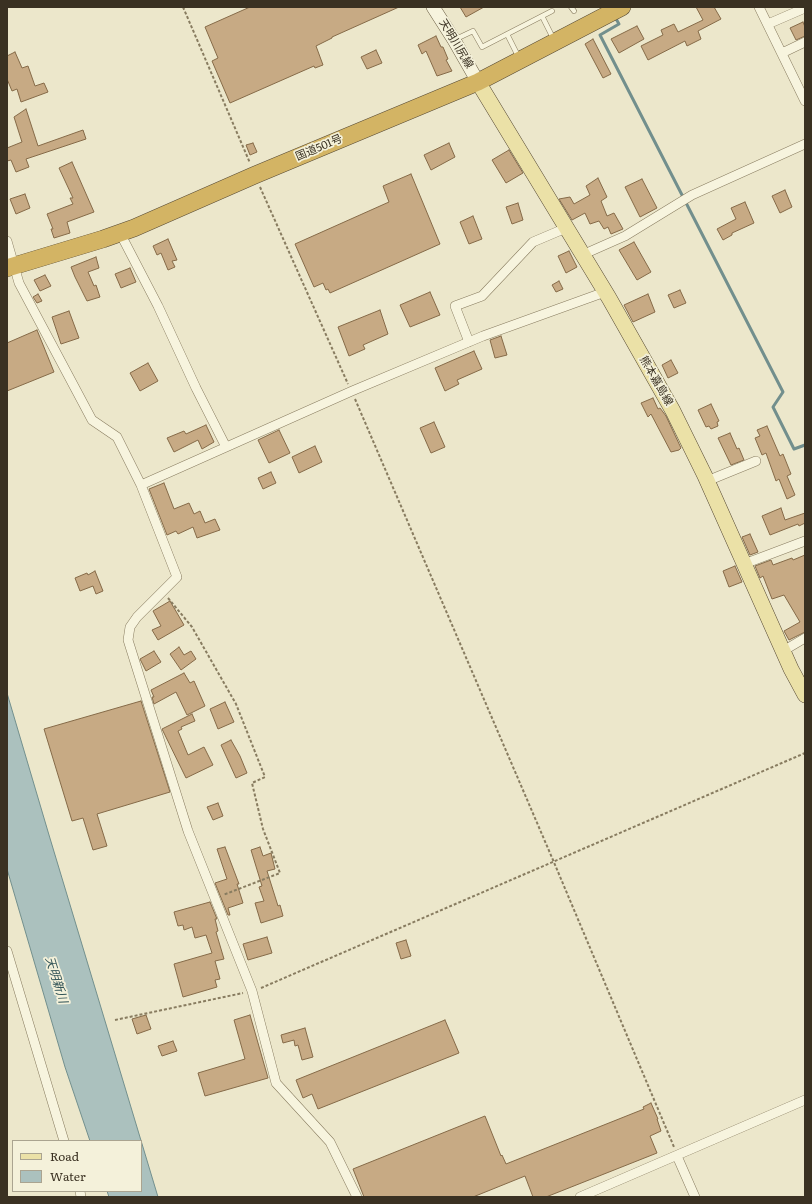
<!DOCTYPE html>
<meta charset="utf-8">
<style>
body{margin:0}
#map{position:relative;width:812px;height:1204px;overflow:hidden;background:#ece7cb;font-family:Literata,serif}
canvas{display:block}
.frame{position:absolute;inset:0;border:8px solid #3a3122;pointer-events:none}
.legend{position:absolute;left:12px;top:1140px;width:130px;height:52px;box-sizing:border-box;background:#f4f1da;border:1px solid #aaa490;margin:0;padding:5px 7px;list-style:none;font-size:12px;color:#3a3122}
.legend li{display:flex;align-items:center;gap:8px;height:20px}
.legend b{width:20px;border:1px solid #aaa490}
</style>
<div id="map">
<canvas width="812" height="1204"></canvas>
<div class="frame"></div>
<ul class="legend">
<li><b style="height:5px;background:#ebe1a7"></b>Road</li>
<li><b style="height:11px;background:#abc1be"></b>Water</li>
</ul>
</div>
<script>
const c = document.querySelector('canvas').getContext('2d');
c.lineJoin = 'round';
function fillPath(path, color) { c.fillStyle = color; c.fill(path, 'evenodd'); }
const toPath = rows => new Path2D(rows.map(r => 'M' + r).join(''));
function trace(path, color, width, dash) { c.strokeStyle = color; c.lineWidth = width; c.lineCap = dash ? 'butt' : 'round'; c.setLineDash(dash || []); c.stroke(path); }
function label(font, color, halo, rows, align = 'center') {
  c.font = font + ' Literata,"Noto Sans JP",serif'; c.lineWidth = 3.5; c.setLineDash([]); c.textBaseline = 'middle'; c.strokeStyle = halo; c.fillStyle = color; for (const [text, x, y, turn = 0] of rows) {
    c.save(); c.translate(x, y); c.rotate((+turn || 0) * Math.PI / 180); c.textAlign = isNaN(turn) ? turn : align; if (halo) c.strokeText(text, 0, 0); c.fillText(text, 0, 0); c.restore();
  }
}
const water = toPath([
 [7,693,49,835,158,1197,109,1197,107,1191,141,1191,141,1141,90,1141,65,1067,7,869,7,693]
]);
fillPath(water, '#abc1be');
trace(water, '#728f8d', 1);
trace(toPath([
 [615,17,619,24,600,35,783,392,773,407,794,449,805,445]
]), '#728f8d', 3);
const building = toPath([
 [250,7,399,7,332,37,332,38,316,46,323,65,315,68,314,66,230,103,212,61,218,58,205,27,250,7],
 [460,7,484,7,466,17,460,7],
 [696,7,714,7,721,19,698,31,701,39,687,46,685,41,648,60,641,46,663,35,661,30,674,24,678,32,703,20,696,7],
 [803,22,805,27,805,36,796,40,790,28,803,22],
 [637,26,644,39,619,53,611,39,637,26],
 [436,36,441,47,443,47,448,59,446,60,452,71,437,76,426,51,422,54,418,45,436,36],
 [593,39,611,74,603,78,585,44,593,39],
 [376,50,382,63,367,69,361,57,376,50],
 [15,52,22,68,28,66,35,86,44,83,48,92,21,102,17,89,12,91,7,79,7,56,15,52],
 [26,109,38,146,83,130,86,139,26,159,29,167,16,172,11,160,7,161,7,148,22,142,14,117,26,109],
 [253,143,257,152,250,155,246,145,253,143],
 [449,143,455,157,431,170,424,155,449,143],
 [509,150,523,173,506,183,492,160,509,150],
 [72,162,94,212,67,222,70,233,54,238,51,229,53,229,47,214,73,204,70,198,73,198,59,168,72,162],
 [411,174,440,244,330,293,328,289,326,290,323,283,314,287,295,244,389,202,383,186,411,174],
 [598,178,607,197,601,201,607,216,614,213,623,229,611,234,608,227,604,229,599,221,590,224,585,213,572,220,559,199,570,197,574,204,590,195,586,186,598,178],
 [642,179,657,208,640,217,625,187,642,179],
 [785,190,792,207,780,213,772,196,785,190],
 [25,194,30,208,16,214,10,199,25,194],
 [745,202,754,223,732,233,732,235,723,240,717,229,736,219,731,208,745,202],
 [518,203,523,220,512,224,506,207,518,203],
 [473,216,482,239,469,244,460,222,473,216],
 [168,239,177,260,172,261,175,267,168,270,161,253,157,255,153,246,168,239],
 [634,242,651,272,637,280,619,250,634,242],
 [569,251,577,267,566,273,558,256,569,251],
 [96,257,99,268,88,272,94,286,96,285,100,297,87,301,75,277,71,267,96,257],
 [130,268,136,282,121,288,115,274,130,268],
 [45,275,51,286,40,291,34,280,45,275],
 [559,281,563,289,556,292,552,285,559,281],
 [680,290,686,303,674,308,668,295,680,290],
 [430,292,440,315,410,327,400,305,430,292],
 [38,294,42,301,37,303,33,297,38,294],
 [648,294,655,312,633,322,624,305,648,294],
 [380,310,388,334,363,345,365,349,349,356,338,327,380,310],
 [69,311,79,338,61,344,52,317,69,311],
 [37,330,54,372,7,391,7,343,37,330],
 [501,336,507,355,495,358,490,340,501,336],
 [474,351,482,369,457,380,459,384,445,391,435,368,474,351],
 [671,360,678,373,668,378,662,365,671,360],
 [148,363,158,381,140,391,130,373,148,363],
 [653,398,658,409,660,408,666,416,681,448,679,450,671,452,651,414,648,417,641,403,653,398],
 [711,404,719,421,717,422,718,426,711,429,709,426,706,427,698,410,711,404],
 [434,422,445,447,431,453,420,428,434,422],
 [206,425,214,442,202,449,198,440,174,452,167,438,184,431,186,434,206,425],
 [767,426,780,456,783,454,791,474,787,476,795,495,787,499,779,479,776,481,766,453,762,455,755,438,760,436,757,430,767,426],
 [279,430,290,453,269,463,258,440,279,430],
 [730,433,737,449,739,448,744,460,731,465,718,438,730,433],
 [315,446,322,462,299,473,292,457,315,446],
 [271,472,276,483,263,489,258,478,271,472],
 [164,483,174,509,189,503,194,514,200,511,205,523,215,519,220,530,197,538,193,527,178,534,176,531,167,535,149,489,164,483],
 [781,508,785,520,805,513,805,523,799,526,798,524,770,535,762,516,781,508],
 [750,534,758,552,750,555,742,537,750,534],
 [805,555,805,632,789,640,784,631,800,622,784,595,772,599,763,576,760,578,755,566,771,560,773,565,792,558,793,560,805,555],
 [735,566,742,582,729,587,723,571,735,566],
 [95,571,103,591,96,594,93,586,80,591,75,578,87,573,88,575,95,571],
 [170,601,184,625,158,640,152,630,161,626,153,611,170,601],
 [179,647,184,655,191,651,196,659,181,670,170,654,179,647],
 [154,651,161,662,146,671,140,659,154,651],
 [184,673,190,683,194,681,205,706,187,715,176,692,154,704,152,697,154,697,151,690,184,673],
 [141,701,170,792,97,814,107,846,93,850,83,818,72,821,44,729,141,701],
 [225,702,234,722,218,729,210,709,225,702],
 [192,714,195,721,181,727,182,729,178,731,188,755,204,747,213,765,186,778,162,729,192,714],
 [231,740,240,756,247,773,236,778,221,745,231,740],
 [218,803,223,816,213,820,207,807,218,803],
 [225,847,239,884,237,884,243,903,228,908,230,915,228,915,215,883,227,879,217,849,225,847],
 [260,847,263,856,271,853,275,869,267,871,278,906,280,905,283,916,261,923,255,903,264,901,259,887,262,886,251,850,260,847],
 [210,902,217,919,215,919,218,931,216,932,224,959,215,961,220,979,215,980,217,987,183,997,174,964,212,953,206,935,195,938,192,927,184,930,183,925,178,926,174,912,210,902],
 [267,937,272,953,248,960,243,944,267,937],
 [406,940,411,956,401,959,396,943,406,940],
 [146,1015,151,1029,137,1034,132,1019,146,1015],
 [250,1015,268,1078,205,1096,198,1073,245,1059,234,1020,250,1015],
 [445,1020,459,1053,318,1109,312,1094,303,1098,296,1080,445,1020],
 [305,1028,313,1057,302,1060,298,1045,295,1046,294,1040,283,1043,281,1035,305,1028],
 [173,1041,177,1051,162,1056,158,1046,173,1041],
 [651,1103,658,1119,657,1119,661,1131,650,1136,657,1153,546,1197,533,1197,525,1176,473,1197,364,1197,353,1169,485,1116,501,1156,502,1155,506,1164,644,1109,643,1107,651,1103]
]);
fillPath(building, '#c7aa84');
trace(building, '#856a48', 1);
const lane = toPath([
 [571,7,574,11],
 [542,16,554,40],
 [507,34,519,58],
 [456,39,473,31,482,47,552,11]
]);
const street = toPath([
 [759,7,805,101],
 [768,24,805,8],
 [782,53,805,42],
 [120,233,158,306,196,388,226,447],
 [7,241,19,283,92,420,117,437,141,485,177,577,137,617,130,627,128,640,188,831,252,991,276,1083,330,1142,357,1197],
 [582,255,625,236,692,195,805,144],
 [469,342,455,306,482,296,533,242,566,228],
 [707,481,756,461],
 [141,485,352,391,483,336,605,292],
 [744,564,805,541],
 [783,651,805,638],
 [7,951,64,1141],
 [677,1156,695,1197],
 [80,1191,81,1197],
 [580,1197,805,1100]
]);
const secondary = toPath([
 [433,7,454,40,478,82]
]);
const primary = toPath([
 [478,82,609,298,673,411,705,476,791,669,805,695]
]);
const highway = toPath([
 [7,268,103,239,134,228,255,175,478,82,622,7]
]);
trace(lane, '#887c60', 5.5);
trace(street, '#887c60', 10);
trace(secondary, '#6a5d43', 14);
trace(primary, '#564934', 16);
trace(highway, '#564934', 18);
trace(toPath([
 [183,7,250,163],
 [260,187,348,384],
 [355,399,553,860,674,1147],
 [168,598,192,627,236,704,265,777,252,783,263,829,280,873,223,895],
 [261,988,805,753],
 [115,1020,243,993]
]), '#887c60', 2, [3, 2]);
trace(lane, '#f7f4de', 4.5);
trace(street, '#f7f4de', 9);
trace(secondary, '#f7f4de', 13);
trace(primary, '#ebe1a7', 15);
trace(highway, '#d3b464', 17);
label('11px', '#3a3122', '#f4f1da', [
 ["天明川尻線",456,44,59],
 ["国道501号",319,148,-23],
 ["熊本嘉島線",656,381,60]
]);
label('italic 12px', '#335558', '#f4f1da', [
 ["天明新川",56,980,73]
]);
</script>
